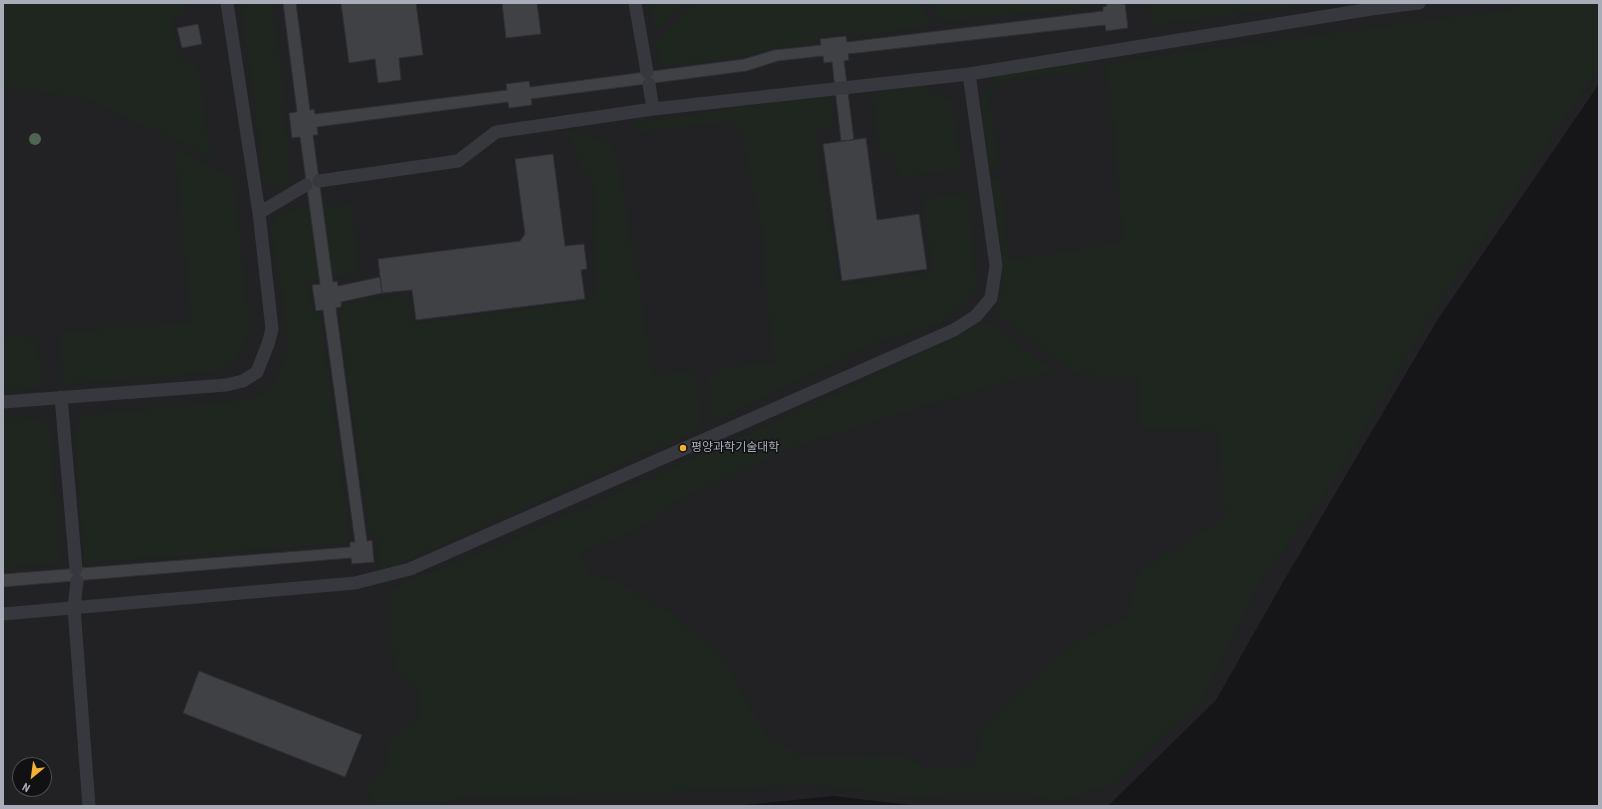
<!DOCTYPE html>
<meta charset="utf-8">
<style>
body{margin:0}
#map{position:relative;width:1602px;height:809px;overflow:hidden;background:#161618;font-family:"Roboto Condensed",sans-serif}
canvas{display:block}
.frame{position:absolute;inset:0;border:4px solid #a8adb8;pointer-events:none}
.north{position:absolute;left:12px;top:757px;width:40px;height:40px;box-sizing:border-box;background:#111113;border:1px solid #4d4f55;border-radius:50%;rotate:209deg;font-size:11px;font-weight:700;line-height:16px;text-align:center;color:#a8adb8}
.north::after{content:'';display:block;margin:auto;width:14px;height:18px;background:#f2b134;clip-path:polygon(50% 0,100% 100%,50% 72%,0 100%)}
</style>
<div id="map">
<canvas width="1602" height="809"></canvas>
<div class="frame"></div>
<div class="north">N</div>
</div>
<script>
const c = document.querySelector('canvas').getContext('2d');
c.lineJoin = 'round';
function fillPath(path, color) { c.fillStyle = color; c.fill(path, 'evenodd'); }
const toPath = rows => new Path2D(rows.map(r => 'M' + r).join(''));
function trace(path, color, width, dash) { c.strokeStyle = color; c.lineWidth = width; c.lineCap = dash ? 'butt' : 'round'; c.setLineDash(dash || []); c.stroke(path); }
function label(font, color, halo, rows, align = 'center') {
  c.font = font + ' "Roboto Condensed","Noto Sans KR",sans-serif'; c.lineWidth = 3; c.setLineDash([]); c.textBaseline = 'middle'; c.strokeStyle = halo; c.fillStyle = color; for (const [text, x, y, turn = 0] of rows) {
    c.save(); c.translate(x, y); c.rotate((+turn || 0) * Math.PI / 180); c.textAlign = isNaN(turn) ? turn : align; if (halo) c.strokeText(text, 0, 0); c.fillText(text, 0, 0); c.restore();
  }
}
fillPath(toPath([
 [3,3,1599,3,1599,84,1438,319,1286,577,1216,700,1108,806,919,806,834,796,735,806,3,806],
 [20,765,44,765,44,789,20,789]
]), '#222225');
fillPath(toPath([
 [3,3,185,3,186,13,171,20,179,58,198,65,211,160,178,141,85,99,15,87,3,87],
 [241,3,272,3,285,98,282,108,288,143,290,185,264,183],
 [650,3,683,3,655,31],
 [695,3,918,3,932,21,931,26,850,37,849,32,817,36,818,42,774,48,744,57,660,67,656,42],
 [928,3,1093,3,1087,7,940,22,936,13],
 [1149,3,1297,3,1297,7,1151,25],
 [1521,3,1599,3,1599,67,1433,312,1331,485,1257,586,1204,697,1114,783,1059,801,1028,795,966,791,922,798,816,785,508,798,466,795,437,806,378,805,365,787,387,769,387,740,417,719,420,693,396,672,392,646,392,588,500,545,636,484,840,392,989,321,1033,356,1057,371,993,385,787,449,665,507,647,525,580,553,592,576,612,579,669,612,720,655,768,738,805,757,873,756,907,757,925,769,973,766,984,725,1075,642,1127,618,1139,572,1226,516,1217,431,1138,428,1139,378,1077,374,996,314,1003,283,1003,265,991,181,1000,179,1009,257,1012,260,1123,242,1110,90,1104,63,1514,9],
 [1090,62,1091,70,1009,79,998,87,991,81,999,74,1024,68],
 [920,83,951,101,962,169,898,177,893,151,879,152,871,89],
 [989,86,995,90,991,97,990,103,999,166,989,168,981,102,983,96],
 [830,94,834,128,814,132,840,285,933,272,923,199,967,192,977,289,967,302,942,323,878,342,714,421,708,376,719,374,718,368,775,362,765,286,764,239,742,137,730,122,635,133,633,123],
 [565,129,614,145,627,212,635,275,638,274,652,375,693,370,703,420,698,430,387,569,379,568,377,537,370,537,339,311,343,309,344,305,408,293,412,324,586,301,597,294,593,225,595,188,580,163],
 [175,149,233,179,248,309,248,335,240,353,229,367,213,373,63,384,60,332,191,323],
 [352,204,359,273,308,282,313,313,320,314,350,537,346,537,347,543,84,563,75,432,83,415,249,400,273,388,288,350,285,315,273,243,273,221,275,216,299,208],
 [25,336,35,339,42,370,40,389,3,392,3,337],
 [20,417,38,419,50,429,53,459,59,559,54,564,3,568,3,418]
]), '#1e261f');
const building = toPath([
 [283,3,296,3,310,110,314,109,315,114,507,90,506,84,529,81,530,87,744,59,774,50,821,45,820,39,846,36,847,42,1103,11,1103,7,1107,6,1106,3,1125,4,1128,28,1106,31,1105,25,848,54,849,60,844,61,854,140,841,141,832,62,824,63,823,56,778,61,747,71,531,99,532,105,509,108,508,102,317,127,318,135,313,135,333,282,337,281,338,286,380,277,382,293,341,302,341,307,336,308,367,541,372,540,374,562,352,564,351,558,3,587,3,574,350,547,350,542,355,542,323,310,316,311,312,285,320,284,300,137,292,138,289,113,297,112,283,3],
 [341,3,416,3,423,55,399,58,401,80,378,83,375,59,349,63,341,3],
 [502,3,537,3,541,34,506,38,502,3],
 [198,24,202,44,182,48,177,28,198,24],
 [866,138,877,220,919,214,927,269,842,281,823,144,866,138],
 [553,154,565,246,584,244,587,269,581,270,585,299,416,320,412,290,382,293,378,259,520,241,525,234,515,159,553,154],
 [199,671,362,735,345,777,183,713,199,671]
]);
fillPath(building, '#404145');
trace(building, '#303034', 1);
trace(toPath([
 [635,3,647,72],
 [649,84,653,109],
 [319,181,458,161,496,132,653,109,969,74,1371,9,1419,3],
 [259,213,306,185],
 [61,397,76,569],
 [3,402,226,385,243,381,257,372,268,344,272,329,259,213,227,3],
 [77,581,74,608,89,806],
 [3,614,355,583,410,569,954,330,976,316,991,298,996,266,969,74]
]), '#37383d', 13);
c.fillStyle = '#506452';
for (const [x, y] of [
 [35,139]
]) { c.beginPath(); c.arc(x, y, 6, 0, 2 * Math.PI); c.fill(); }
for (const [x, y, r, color] of [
 [683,448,4,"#f2b134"]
]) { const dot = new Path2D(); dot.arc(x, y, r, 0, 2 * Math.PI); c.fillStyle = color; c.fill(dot); trace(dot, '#111113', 1.5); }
label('12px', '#a8adb8', '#111113', [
 ["평양과학기술대학",691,448]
], 'left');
</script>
